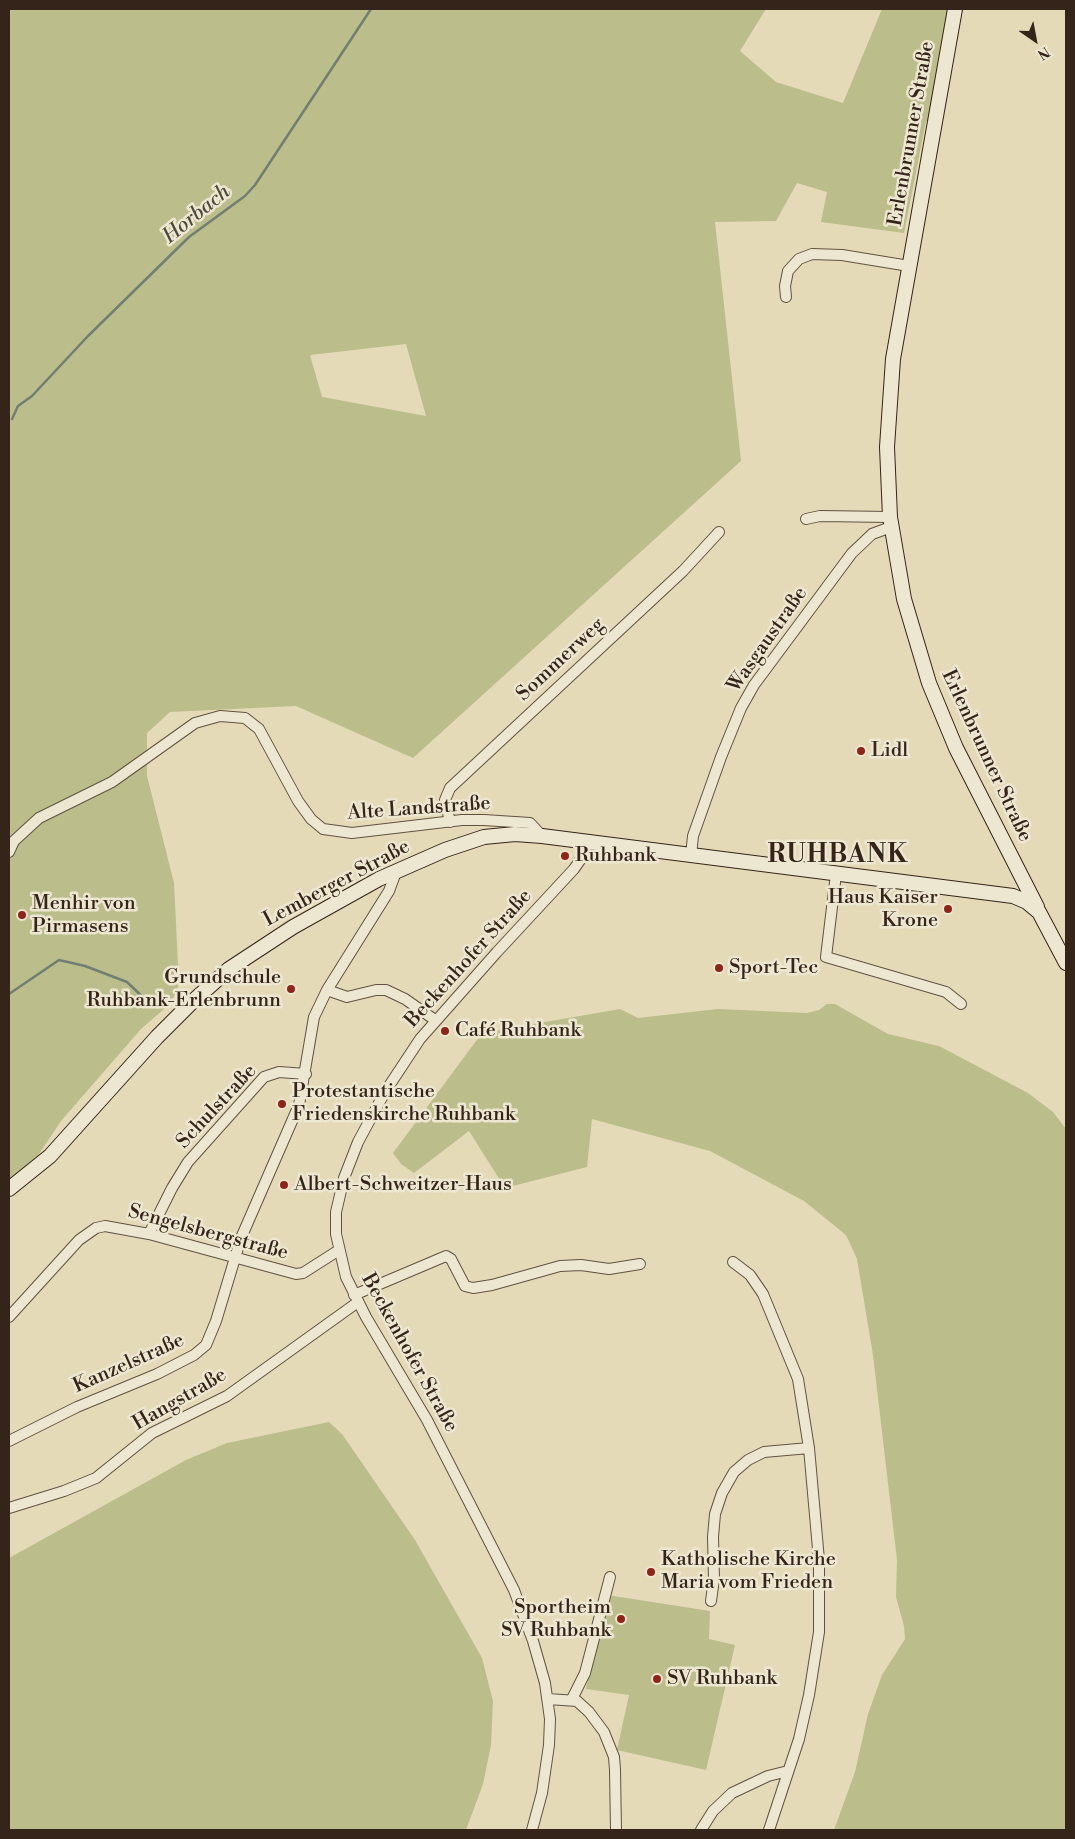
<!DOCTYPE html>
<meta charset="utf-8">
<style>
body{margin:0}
#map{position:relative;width:1075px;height:1839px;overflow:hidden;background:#e4dab8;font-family:"Libre Bodoni",serif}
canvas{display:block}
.frame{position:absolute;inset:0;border:10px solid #352419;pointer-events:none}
.north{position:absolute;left:1010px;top:15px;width:50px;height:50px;-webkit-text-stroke:4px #ede7d1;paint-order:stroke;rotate:147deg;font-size:14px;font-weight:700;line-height:20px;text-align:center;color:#352419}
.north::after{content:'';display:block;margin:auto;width:18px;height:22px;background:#352419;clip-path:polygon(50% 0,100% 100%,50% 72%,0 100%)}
</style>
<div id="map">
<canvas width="1075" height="1839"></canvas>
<div class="frame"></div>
<div class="north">N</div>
</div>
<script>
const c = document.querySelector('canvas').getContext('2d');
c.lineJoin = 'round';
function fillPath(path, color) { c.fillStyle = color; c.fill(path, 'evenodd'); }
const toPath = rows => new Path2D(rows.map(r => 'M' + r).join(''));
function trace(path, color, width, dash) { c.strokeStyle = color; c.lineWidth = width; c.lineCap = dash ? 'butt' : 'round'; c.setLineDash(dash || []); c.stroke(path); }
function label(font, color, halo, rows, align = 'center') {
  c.font = font + ' "Libre Bodoni",serif'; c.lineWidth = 5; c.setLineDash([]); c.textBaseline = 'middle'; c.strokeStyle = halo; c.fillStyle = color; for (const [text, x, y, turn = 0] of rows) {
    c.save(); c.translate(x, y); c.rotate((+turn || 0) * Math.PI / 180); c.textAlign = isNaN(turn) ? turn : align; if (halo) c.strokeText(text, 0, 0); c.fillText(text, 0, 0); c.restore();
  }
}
fillPath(toPath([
 [9,9,766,9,740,51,776,82,843,103,882,9,948,9,930,122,926,121,904,233,821,222,827,192,797,183,776,221,715,222,741,461,413,758,296,706,170,712,147,733,147,776,174,883,179,985,171,1003,141,1029,61,1121,9,1199],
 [406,344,426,416,322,397,310,355],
 [827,1004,835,1004,888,1034,939,1046,1028,1093,1053,1112,1066,1129,1066,1830,834,1830,855,1772,868,1714,882,1675,905,1639,904,1626,896,1597,897,1560,873,1355,857,1259,846,1235,804,1201,710,1151,592,1119,587,1167,505,1188,469,1131,414,1173,401,1164,393,1153,482,1033,620,1009,638,1018,718,1009,807,1013,819,1010],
 [329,1422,342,1434,415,1540,482,1658,493,1701,491,1745,483,1784,466,1830,9,1830,9,1558,186,1460,227,1443],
 [607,1595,710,1611,709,1639,735,1645,706,1770,617,1750,629,1695,586,1689]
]), '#bbbd8a');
trace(toPath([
 [12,419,18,406,32,396,88,336,189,237,245,196,255,185,371,9],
 [9,994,59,960,85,966,127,982,149,1003]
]), '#6f7f74', 2.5);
const street = toPath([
 [786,297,785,286,788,271,799,259,812,254,842,255,909,266],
 [806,519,820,516,890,517],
 [450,822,445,800,450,788,683,571,719,532],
 [9,852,14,841,39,818,112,782,195,723,220,716,245,718,259,729,298,801,311,819,323,829,352,833,462,820,484,820,530,823,542,836],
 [691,856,693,836,721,757,741,708,754,685,852,553,872,534,891,527],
 [836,874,826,957,946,992,961,1004],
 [327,990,347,997,376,990,386,990,405,999,435,1020],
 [149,1234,172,1188,188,1162,264,1077,279,1072,306,1074],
 [733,1262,750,1275,763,1294,798,1379,809,1448,819,1560,819,1632,809,1695,799,1739,769,1830],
 [354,1295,446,1256,451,1259,465,1286,473,1288,492,1285,560,1266,581,1265,609,1269,640,1264],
 [9,1317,79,1240,96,1228,105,1226,149,1234,296,1274,303,1273,339,1250],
 [9,1441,77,1407,157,1374,194,1355,206,1345,216,1321,241,1238,299,1105,314,1017,327,990,389,891,396,872],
 [9,1508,64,1491,96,1478,152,1433,227,1396,358,1302],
 [711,1601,714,1579,713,1537,715,1514,722,1493,734,1472,748,1460,764,1452,809,1448],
 [548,1699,577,1701,589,1712,604,1732,614,1757,615,1770,616,1830],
 [572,1699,585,1673,610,1577],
 [532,1830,542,1793,549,1745,550,1719,545,1683,533,1641,514,1590,427,1420,366,1317,346,1277,336,1234,336,1212,344,1178,358,1142,385,1092,420,1039,497,952,574,869,583,856,588,842],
 [701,1830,713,1811,732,1793,768,1776,788,1771]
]);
const secondary = toPath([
 [955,9,893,359,887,447,890,517,904,599,929,683,956,748,1037,907],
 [9,1189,50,1156,157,1037,192,1002,229,969,293,927,379,879,445,850,484,837,515,834,542,836,1013,896,1027,902,1039,912,1066,963]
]);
trace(street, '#615241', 12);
trace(secondary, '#352419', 16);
trace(street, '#ede7d1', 10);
trace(secondary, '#ede7d1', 14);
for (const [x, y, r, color] of [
 [861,751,5,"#8f2418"],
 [565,856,5,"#8f2418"],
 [948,909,5,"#8f2418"],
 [22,915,5,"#8f2418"],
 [719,968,5,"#8f2418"],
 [291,989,5,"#8f2418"],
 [445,1031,5,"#8f2418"],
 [282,1104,5,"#8f2418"],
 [284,1185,5,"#8f2418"],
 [651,1572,5,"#8f2418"],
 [621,1619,5,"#8f2418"],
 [657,1679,5,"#8f2418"]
]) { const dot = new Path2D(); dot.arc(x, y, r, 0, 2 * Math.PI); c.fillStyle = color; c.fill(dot); trace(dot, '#ede7d1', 2); }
label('20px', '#352419', '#ede7d1', [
 ["Erlenbrunner Straße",912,134,-80],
 ["Wasgaustraße",768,640,-55],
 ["Sommerweg",561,660,-43],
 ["Erlenbrunner Straße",986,756,65],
 ["Alte Landstraße",419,809,-4],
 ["Lemberger Straße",337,884,-28],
 ["Beckenhofer Straße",469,959,-48],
 ["Schulstraße",217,1107,-47],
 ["Sengelsbergstraße",208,1233,15],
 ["Beckenhofer Straße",409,1353,61],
 ["Kanzelstraße",129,1364,-24],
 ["Hangstraße",180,1400,-30]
]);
label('20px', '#352419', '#ede7d1', [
 ["Lidl",871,751],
 ["Ruhbank",575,856],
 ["Haus Kaiser",938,898,"right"],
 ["Krone",938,921,"right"],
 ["Menhir von",32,904],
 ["Pirmasens",32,927],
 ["Sport-Tec",729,968],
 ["Grundschule",281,978,"right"],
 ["Ruhbank-Erlenbrunn",281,1001,"right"],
 ["Café Ruhbank",455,1031],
 ["Protestantische",292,1092],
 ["Friedenskirche Ruhbank",292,1115],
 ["Albert-Schweitzer-Haus",294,1185],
 ["Katholische Kirche",661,1560],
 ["Maria vom Frieden",661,1583],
 ["Sportheim",611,1608,"right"],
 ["SV Ruhbank",611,1631,"right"],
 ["SV Ruhbank",667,1679]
], 'left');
label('italic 21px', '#4d4a3f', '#ede7d1', [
 ["Horbach",197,215,-39]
]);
c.letterSpacing = '1px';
label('bold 25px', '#352419', '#ede7d1', [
 ["RUHBANK",838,856]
]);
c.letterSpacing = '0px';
</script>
